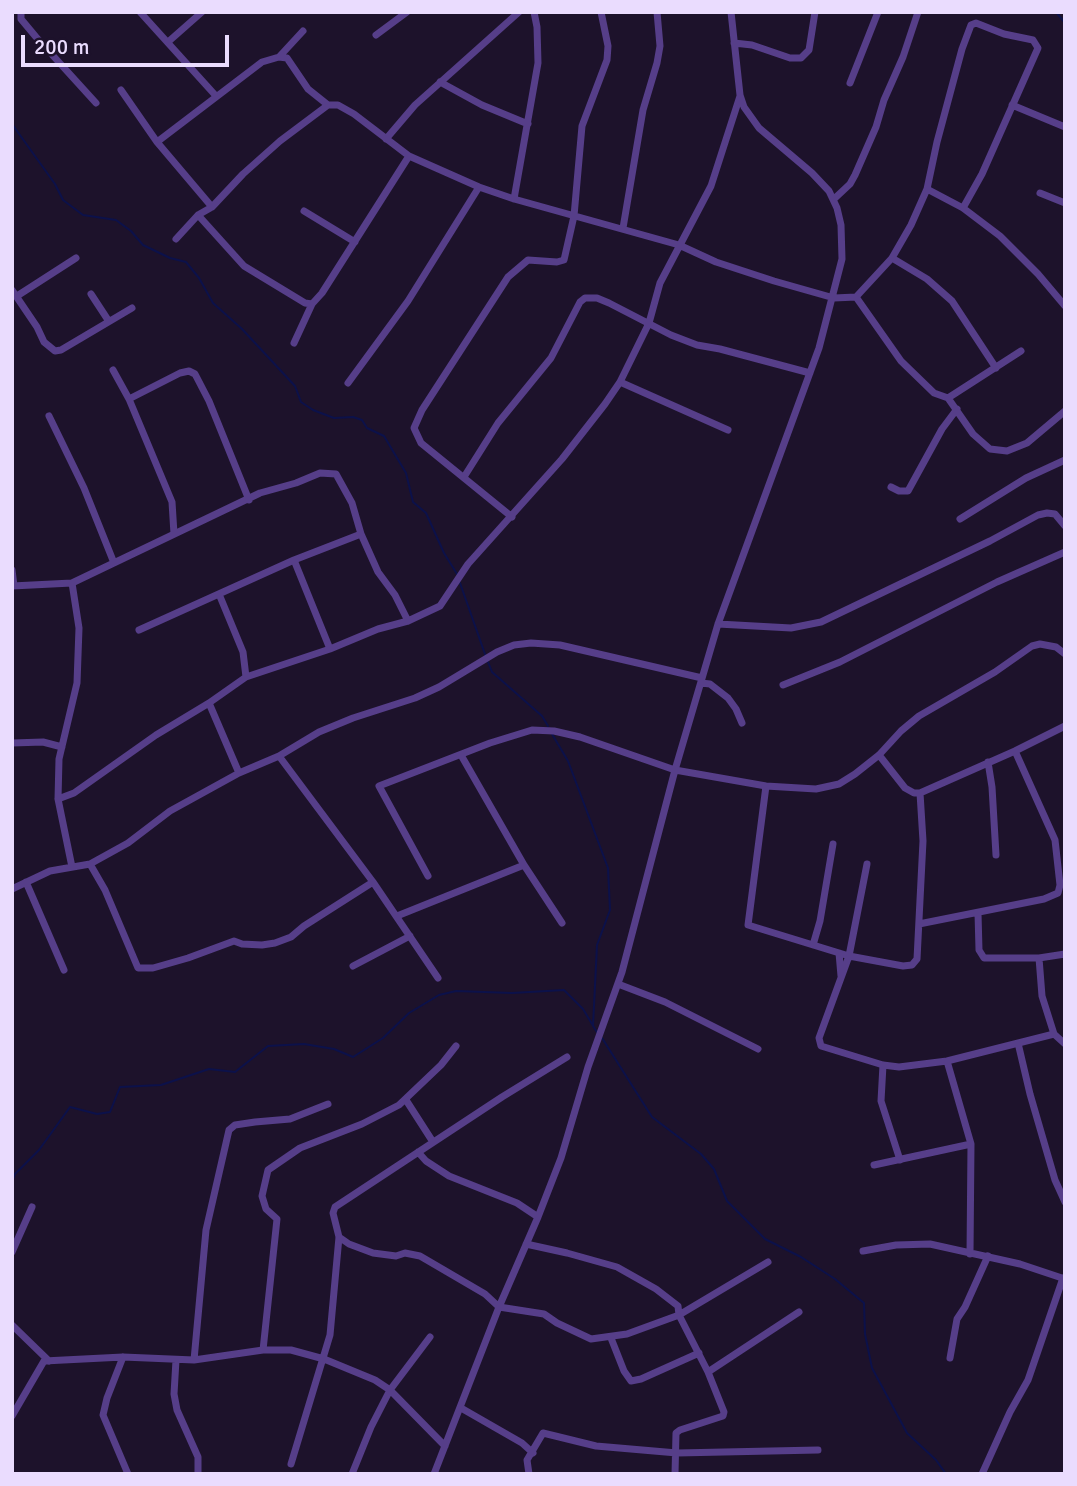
<!DOCTYPE html>
<style>
body{margin:0}
#map{position:relative;width:1077px;height:1486px;overflow:hidden;background:#1d122b;font-family:Signika,sans-serif}
canvas{display:block}
.frame{position:absolute;inset:0;border:14px solid #eadcfe;pointer-events:none}
.scale{position:absolute;left:21px;top:35px;width:208px;height:32px;box-sizing:border-box;border:4px solid #eadcfe;border-top:0;padding-left:9px;font-size:21px;line-height:24px;white-space:nowrap;color:#eadcfe;-webkit-text-stroke:5px #1d122b;paint-order:stroke}
</style>
<div id="map">
<canvas width="1077" height="1486"></canvas>
<div class="frame"></div>
<div class="scale">200 m</div>
</div>
<script>
const c = document.querySelector('canvas').getContext('2d');
c.lineJoin = 'round';
const toPath = rows => new Path2D(rows.map(r => 'M' + r).join(''));
function trace(path, color, width, dash) { c.strokeStyle = color; c.lineWidth = width; c.lineCap = dash ? 'butt' : 'round'; c.setLineDash(dash || []); c.stroke(path); }
trace(toPath([
 [1056,12,1065,23],
 [12,124,55,184,63,200,83,215,116,220,131,231,143,245,170,258,186,262,199,278,213,303,242,329,295,386,301,402,313,410,334,418,353,417,362,420,367,428,384,436,406,473,413,502,426,513,444,553,457,574],
 [460,583,486,657],
 [488,662,492,672,542,716,548,726],
 [552,734,568,761,608,868,610,910,597,945,593,1026],
 [602,1038,652,1117,701,1154,714,1169,727,1201,765,1239,801,1257,835,1279,864,1303,865,1334,872,1368,907,1433,936,1460,946,1474],
 [12,1182,15,1174,39,1150,70,1107,97,1114,110,1112,120,1087,161,1085,209,1069,235,1072,268,1046,304,1044,334,1049,353,1057,383,1038,409,1013,439,995,456,991,512,993,564,990,583,1009,598,1034]
]), '#0c114a', 2);
trace(toPath([
 [21,12,21,19,36,37,96,103],
 [140,12,216,96],
 [376,35,407,12],
 [168,42,202,12],
 [734,43,752,45,790,58,801,58,809,50,815,12],
 [279,57,303,31],
 [440,82,482,105,528,124],
 [850,83,878,12],
 [121,90,157,142,212,207],
 [1012,105,1065,127],
 [386,139,415,105,519,12],
 [157,142,262,62,279,57,287,58,308,89,328,105,338,105,354,114,409,156,479,187,514,199,679,245,716,262,774,281,834,298,856,297,901,361,934,393,948,398,973,434,990,449,1007,451,1027,443,1065,411],
 [927,189,963,208,1000,236,1038,274,1065,306],
 [1040,193,1065,203],
 [514,199,538,63,537,27,534,12],
 [834,199,850,184,855,175,876,127,884,100,903,57,918,12],
 [304,211,355,242],
 [198,215,244,266,305,303,312,304,322,293,409,156],
 [623,228,643,110,657,63,660,46,657,12],
 [176,239,198,215,212,207,243,174,280,141,328,105],
 [892,258,927,279,952,301,996,368],
 [12,290,37,327,44,342,55,351,61,350,132,308],
 [91,294,108,320],
 [17,296,76,258],
 [856,297,892,258,911,225,927,189,937,142,962,49,971,25,976,23,1004,34,1033,40,1038,48,982,174,963,208],
 [294,343,312,304],
 [113,370,129,399,172,502,174,534],
 [620,382,728,430],
 [348,383,408,301,479,187],
 [948,398,1021,351],
 [129,399,180,373,189,371,195,374,209,401,249,500],
 [49,416,84,488,114,563],
 [464,477,498,423,551,358,580,302,585,298,597,298,609,303,671,335,697,345,720,349,810,373],
 [891,487,899,491,908,491,942,429,957,409],
 [512,517,421,443,414,428,422,410,508,277,528,260,557,262,564,260,574,216,582,126,607,60,608,46,601,12],
 [960,519,1026,478,1065,460],
 [294,560,330,649],
 [12,570,14,586],
 [72,583,79,628,77,683,59,759,58,799,72,867],
 [12,586,72,583,260,493,296,483,320,473,336,474,352,503,361,534,378,572,395,595,408,621],
 [219,594,243,652,246,677],
 [718,624,791,628,821,622,990,541,1038,515,1047,513,1055,514,1065,526],
 [139,630,294,560,361,534],
 [701,683,710,684,728,698,736,709,742,723],
 [783,685,840,662,997,582,1065,552],
 [209,703,239,773],
 [12,743,43,742,62,747],
 [461,755,524,865,562,923],
 [879,755,905,788,914,793,920,793,1015,751,1065,726],
 [279,756,373,882,438,978],
 [988,762,992,787,996,855],
 [766,786,748,925,849,956,903,966,912,965,917,959,923,841,920,793],
 [58,799,74,793,156,735,209,703,246,677,330,649,378,629,408,621,440,606,468,564,562,459,605,404,620,382,649,323,660,283,711,186,740,96],
 [90,864,105,890,138,968,153,968,188,958,234,941,242,944,262,945,275,943,291,937,304,926,373,882],
 [867,864,849,956,819,1038,821,1046,883,1065,899,1067,947,1061,1054,1034],
 [428,876,379,786,490,743,532,730,554,731,580,737,675,770,766,786,816,789,839,784,855,774,879,755,901,731,919,716,995,672,1032,646,1040,644,1056,647,1065,654],
 [26,882,64,970],
 [12,889,50,871,90,864,128,843,170,811,239,773,279,756,319,732,353,718,415,698,439,687,497,652,514,645,531,643,560,645,702,678],
 [978,913,979,950,984,958,1039,958,1065,954],
 [397,916,524,865],
 [919,924,1044,899,1058,893,1060,885,1055,840,1015,751],
 [813,945,820,921,833,844],
 [839,953,841,976],
 [1039,958,1042,996,1054,1034,1065,1044],
 [353,966,410,936],
 [618,984,665,1002,758,1049],
 [1018,1043,1030,1094,1055,1180,1065,1202],
 [947,1061,971,1144,970,1254],
 [883,1065,881,1101,900,1160],
 [406,1100,433,1142],
 [418,1152,426,1161,449,1176,517,1203,538,1217],
 [874,1165,971,1144],
 [339,1237,349,1244,373,1253,396,1256,405,1253,420,1256,485,1294,499,1307,544,1314,557,1323,591,1339,627,1334,679,1315,768,1262],
 [526,1244,567,1253,617,1267,656,1289,678,1306,679,1315,708,1372,724,1412,723,1416,680,1430,676,1433,675,1474],
 [863,1251,896,1245,930,1244,1020,1264,1065,1279],
 [12,1252,32,1207],
 [12,1325,49,1361],
 [611,1338,624,1371,631,1381,641,1379,699,1353],
 [263,1350,277,1219,266,1209,262,1196,268,1170,300,1148,362,1124,399,1105,441,1065,456,1046],
 [123,1357,107,1398,103,1415,128,1474],
 [950,1358,957,1319,965,1307,988,1256],
 [176,1360,174,1394,177,1410,198,1457,198,1474],
 [194,1360,206,1230,229,1130,235,1125,255,1122,290,1119,328,1104],
 [708,1372,799,1312],
 [461,1408,522,1443,533,1453],
 [12,1416,44,1361,123,1357,194,1360,263,1350,291,1350,324,1359,375,1380,390,1390,445,1446],
 [291,1464,330,1335,339,1237,333,1213,335,1207,502,1097,567,1057],
 [352,1474,371,1427,390,1390,430,1337],
 [434,1474,499,1307,538,1217,561,1158,588,1067,622,972,675,770,718,624,819,348,842,259,841,225,837,208,829,191,812,173,759,128,744,107,740,95,731,12],
 [529,1474,527,1460,543,1433,596,1446,677,1453,818,1450],
 [982,1474,1010,1412,1028,1380,1063,1278]
]), '#563e89', 7);
</script>
